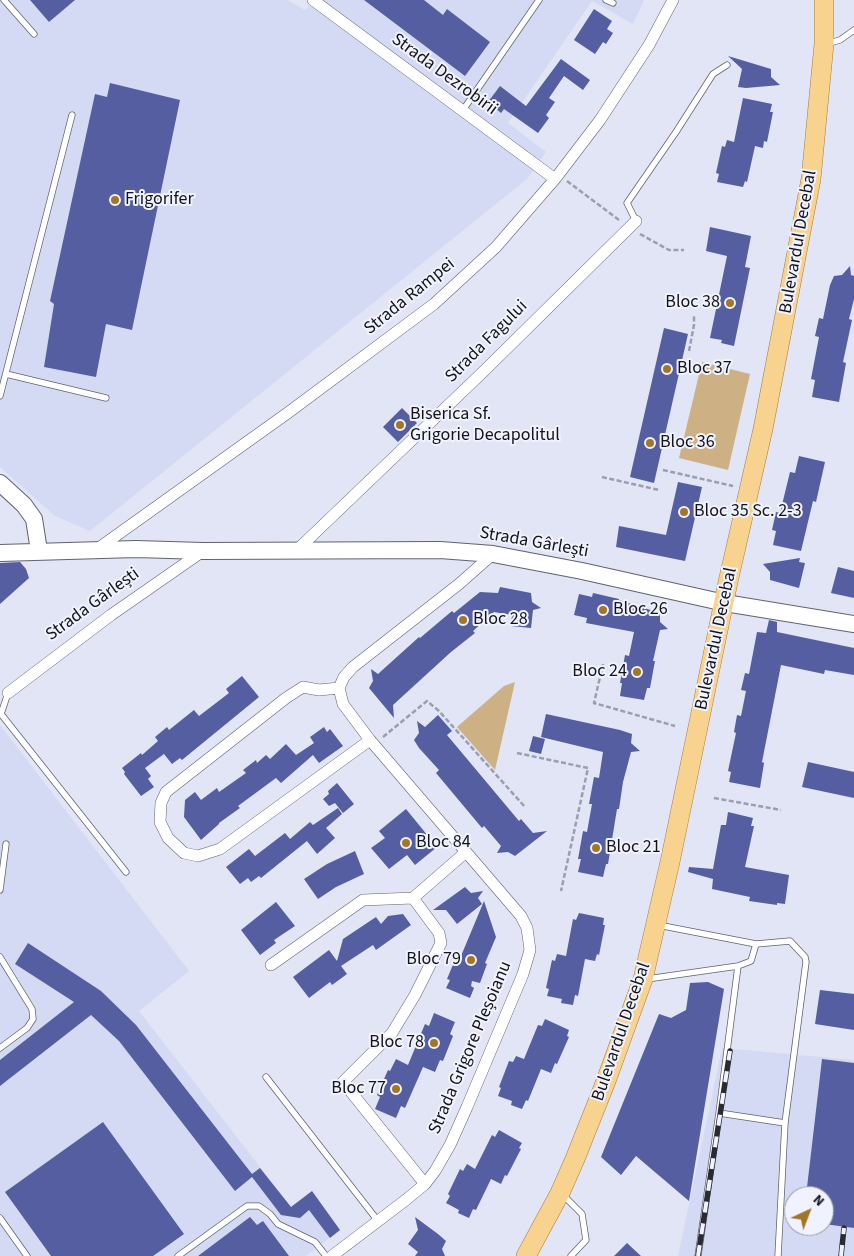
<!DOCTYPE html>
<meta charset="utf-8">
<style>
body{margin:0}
#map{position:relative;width:854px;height:1256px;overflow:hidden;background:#e1e5f6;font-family:"Source Sans 3",sans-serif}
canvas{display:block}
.north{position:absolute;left:784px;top:1186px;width:50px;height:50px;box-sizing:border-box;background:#f0f2fd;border:1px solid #9899a2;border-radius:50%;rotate:43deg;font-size:14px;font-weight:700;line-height:20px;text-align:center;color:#13141a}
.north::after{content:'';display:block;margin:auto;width:18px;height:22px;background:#a17626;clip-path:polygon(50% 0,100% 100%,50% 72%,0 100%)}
</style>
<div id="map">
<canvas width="854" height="1256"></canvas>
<div class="north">N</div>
</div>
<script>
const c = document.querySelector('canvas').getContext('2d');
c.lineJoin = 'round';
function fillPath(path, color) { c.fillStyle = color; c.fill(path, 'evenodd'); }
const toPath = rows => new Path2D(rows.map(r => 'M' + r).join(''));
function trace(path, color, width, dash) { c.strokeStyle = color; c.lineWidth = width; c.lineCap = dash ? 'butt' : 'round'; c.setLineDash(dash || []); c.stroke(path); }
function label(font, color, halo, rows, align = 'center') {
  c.font = font + ' "Source Sans 3",sans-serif'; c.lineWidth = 4; c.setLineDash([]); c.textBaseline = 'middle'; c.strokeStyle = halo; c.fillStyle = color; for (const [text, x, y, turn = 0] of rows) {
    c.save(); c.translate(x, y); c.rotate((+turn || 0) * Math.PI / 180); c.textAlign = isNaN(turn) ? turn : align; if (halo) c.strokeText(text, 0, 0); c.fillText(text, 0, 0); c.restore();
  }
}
fillPath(toPath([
 [0,0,287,0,305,10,317,0,644,0,633,24,592,1,508,123,546,152,527,179,90,531,55,516,0,467],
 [0,725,189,971,139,1011,291,1207,312,1191,340,1230,306,1256,0,1256],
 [722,1048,854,1060,854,1256,678,1256],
 [794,1196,824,1196,824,1226,794,1226]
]), '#d4daf3');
fillPath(toPath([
 [702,362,750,374,728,470,679,458],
 [515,682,495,770,457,727,504,686]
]), '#cdb083');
fillPath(toPath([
 [30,0,75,0,49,22],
 [364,0,424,0,443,15,447,9,490,42,465,76],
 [594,9,612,21,607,29,613,33,606,44,603,42,595,54,574,40],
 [728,56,771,69,771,77,780,85,746,88,738,87,742,69],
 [561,59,590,80,583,90,564,76,549,98,555,102,546,115,549,118,538,133,504,109,501,113,488,102,500,86,526,106],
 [110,83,180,100,132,330,106,324,96,377,44,367,54,304,50,301,95,94,107,97],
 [743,98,772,104,770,112,773,112,767,142,764,141,763,148,755,146,747,182,745,181,743,187,717,182,719,174,716,173,722,146,725,147,727,140,734,142],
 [710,227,751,236,745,267,750,268,734,346,721,343,722,340,710,338,727,256,706,251],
 [850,266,851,275,854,276,854,299,849,319,852,320,843,362,846,363,839,402,812,397,815,380,811,379,819,337,815,336,819,318,823,319,830,285,834,276,842,275],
 [664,328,688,334,654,483,630,477],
 [402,408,417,423,398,442,383,427],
 [799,456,825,462,816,502,813,501,801,551,773,545,776,531,772,530,776,512,780,513,790,472,795,473],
 [678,482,702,487,685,561,616,547,619,526,666,535],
 [800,558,799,562,805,563,799,588,770,580,770,572,763,564],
 [20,562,26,569,29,578,0,604,0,563],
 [838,567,854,571,854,598,831,593],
 [500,587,531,593,532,602,541,608,533,610,531,628,511,626,512,615,494,612,473,631,475,633,451,652,393,705,394,718,369,688,373,681,371,669,378,674,419,637,420,638,452,611,454,613,480,592,498,593],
 [593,593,619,599,619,600,660,613,660,622,668,629,660,630,653,661,655,661,650,688,647,688,644,700,620,696,622,683,620,683,625,655,629,656,634,632,586,623,587,618,574,615,579,594,592,597],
 [769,620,777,622,777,632,854,648,854,675,825,670,824,674,781,665,762,762,764,763,760,788,729,782,731,772,728,771,736,733,734,732,737,715,741,716,746,691,741,690,745,673,749,674,757,632,766,633],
 [242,676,259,697,182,760,180,758,172,764,164,754,145,768,151,776,148,779,154,787,141,796,124,774,125,772,122,768,141,753,142,755,158,741,155,737,167,727,169,730,194,710,199,716,229,693,226,689],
 [546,714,620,730,632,734,631,743,640,751,631,752,623,782,619,809,617,809,608,864,606,864,603,877,578,872,581,859,578,859,583,831,587,832,592,804,589,804,594,777,599,778,603,752,541,737],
 [438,715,452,731,447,735,519,821,521,819,533,833,547,831,515,856,508,852,497,853,501,846,484,826,482,828,436,773,439,770,419,748,414,740,419,733,417,721,425,727],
 [324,727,327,732,330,729,343,746,319,763,313,755,281,783,276,778,238,806,240,808,219,823,219,824,201,840,184,817,185,800,195,792,201,800,217,788,219,792,246,773,243,770,256,760,257,763,266,755,270,759,286,744,296,755,314,743,310,737],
 [533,736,545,739,541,754,529,751],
 [808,762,854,772,854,798,802,787],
 [337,783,354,804,343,813,335,803,329,806,323,799,329,794,328,791],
 [338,808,342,814,326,828,335,838,317,854,307,841,261,878,259,876,251,882,248,878,240,884,226,867,249,849,255,856,285,833,290,839,310,822,313,825],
 [406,809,437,847,415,865,407,855,389,869,371,848,385,838,379,831],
 [728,812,753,818,751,826,754,826,745,867,789,875,785,904,777,903,777,905,749,901,750,897,712,889,713,879,688,872,689,867,713,869,721,825,726,825],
 [355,851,364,874,336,887,318,899,304,879,327,864],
 [465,887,471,893,483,891,478,898,482,904,457,924,446,910,433,910],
 [484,901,496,937,485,963,487,964,480,983,472,981,471,986,474,988,470,998,446,988,450,980,447,979,457,955,461,956],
 [276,902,295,926,274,940,276,943,260,955,241,930],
 [579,913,604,918,603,925,605,925,599,955,597,954,595,961,585,959,578,996,575,995,573,1005,561,1003,562,999,547,996,549,989,546,988,552,960,555,961,557,954,566,956,573,919,576,920],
 [403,914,411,925,376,950,373,945,341,966,347,974,332,985,330,982,309,998,293,977,329,950,337,961,343,939,376,917,381,924,388,916],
 [28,943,101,991,136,1025,252,1174,260,1168,291,1207,312,1191,340,1230,330,1238,309,1210,300,1218,281,1215,252,1177,235,1191,119,1041,91,1015,0,1086,0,1060,74,1002,15,964],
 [708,982,724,989,689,1201,636,1156,621,1175,601,1157,659,1014,671,1018,686,1010,690,983],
 [820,990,854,994,854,1030,815,1024],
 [434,1013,455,1022,450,1034,453,1036,443,1061,440,1060,435,1072,423,1067,405,1108,401,1106,396,1118,375,1109,380,1097,377,1095,388,1070,390,1071,396,1059,408,1065,425,1024,429,1026],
 [545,1019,569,1030,567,1036,569,1037,557,1064,555,1063,551,1073,541,1069,528,1101,526,1100,522,1109,511,1105,512,1101,498,1096,501,1088,499,1087,509,1061,513,1062,516,1056,524,1059,538,1025,542,1026],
 [822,1059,854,1063,854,1228,824,1224,824,1196,806,1196],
 [103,1122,184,1234,153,1256,51,1256,5,1192],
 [499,1130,522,1143,519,1148,521,1149,507,1176,505,1175,501,1184,491,1179,476,1210,473,1209,469,1218,458,1213,459,1210,446,1203,450,1196,448,1194,460,1169,463,1171,467,1164,475,1169,492,1135,495,1137],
 [250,1217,257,1225,263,1221,289,1256,198,1256],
 [415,1217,438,1234,446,1241,442,1249,445,1256,415,1256,418,1252,408,1244,418,1230],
 [627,1243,641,1256,614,1256]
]), '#545ea1');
const lane = toPath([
 [4,0,34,34],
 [606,0,613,3],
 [826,44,840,40,854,30],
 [463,110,539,0],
 [636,221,627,203,676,132,713,74,727,65],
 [6,374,106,398],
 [0,396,72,115],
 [8,693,1,714,126,872],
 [0,890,6,844],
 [658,925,756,944,790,941,805,957,806,962,785,1123,778,1256],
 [0,957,32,1009,33,1019,27,1028,0,1048],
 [647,979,738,966,751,961,756,944],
 [266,1077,378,1221],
 [719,1113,785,1123],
 [563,1195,582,1214,586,1240,571,1256],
 [0,1218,27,1256],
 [178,1256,247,1206,259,1206,270,1214,278,1224,315,1242,326,1256],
 [698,1256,719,1113,738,966]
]);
const street = toPath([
 [313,0,555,179],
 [96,550,289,412,434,304,496,247,555,179,600,120,649,45,673,0],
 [297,550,485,370,636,221],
 [339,688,319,690,303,687,286,698,166,792,161,803,160,822,168,838,184,853,198,856,220,849,370,740],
 [8,693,111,615,203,551],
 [413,898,439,933,441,943,415,995,392,1033,343,1082,425,1184],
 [271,965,363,900,413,898,466,852],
 [332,1256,407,1199,425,1184,435,1171,450,1145,467,1107,523,974,530,950,527,928,521,916,370,740,343,704,339,688,344,677,353,667,459,584,493,554]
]);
const secondary = toPath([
 [0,483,24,505,34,519,39,551],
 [0,553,136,549,203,551,440,550,493,554,582,571,725,603,854,624]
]);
const primary = toPath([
 [526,1256,560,1193,575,1159,606,1081,643,979,670,862,728,582,763,429,811,179,824,44,824,0]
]);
trace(lane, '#5f6271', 7);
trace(street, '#5f6271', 12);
trace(secondary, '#5f6271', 18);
trace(primary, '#a57d36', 20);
trace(toPath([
 [567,181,619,220],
 [640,234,669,250,684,250],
 [689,351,694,325,694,314],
 [663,470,733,486],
 [602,477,659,490],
 [603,664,594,703,675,726],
 [383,737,427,701,439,711,525,807],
 [517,753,588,768,561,891],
 [714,798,781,810]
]), '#9b9eab', 2.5, [5, 2.5]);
trace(lane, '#fff', 5.5);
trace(street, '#fff', 11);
trace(secondary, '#fff', 16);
trace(primary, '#f8d38f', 19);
const rail = toPath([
 [698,1256,730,1051],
 [841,1256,844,1228]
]);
trace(rail, '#2a2b32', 5.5);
trace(rail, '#f0f2fd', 4, [11]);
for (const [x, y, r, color] of [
 [115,200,5,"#a17626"],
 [730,303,5,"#a17626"],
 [667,369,5,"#a17626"],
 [400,425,5,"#a17626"],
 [650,443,5,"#a17626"],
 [684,512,5,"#a17626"],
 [603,610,5,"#a17626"],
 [463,620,5,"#a17626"],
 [637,672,5,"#a17626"],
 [406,843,5,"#a17626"],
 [596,848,5,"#a17626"],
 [471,960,5,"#a17626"],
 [434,1043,5,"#a17626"],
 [396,1089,5,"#a17626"]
]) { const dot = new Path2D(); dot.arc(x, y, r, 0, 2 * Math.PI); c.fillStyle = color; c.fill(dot); trace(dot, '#f0f2fd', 2); }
label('18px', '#13141a', '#f0f2fd', [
 ["Strada Dezrobirii",444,75,36],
 ["Bulevardul Decebal",799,242,-80],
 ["Strada Rampei",410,297,-39],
 ["Strada Fagului",487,342,-45],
 ["Strada Gârlești",534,543,10],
 ["Strada Gârlești",93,605,-36],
 ["Bulevardul Decebal",717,639,-78],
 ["Bulevardul Decebal",622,1032,-71],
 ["Strada Grigore Pleșoianu",471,1048,-67]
]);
label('18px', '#13141a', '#f0f2fd', [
 ["Frigorifer",125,200],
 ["Bloc 38",720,303,"right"],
 ["Bloc 37",677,369],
 ["Biserica Sf.",410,415],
 ["Grigorie Decapolitul",410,436],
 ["Bloc 36",660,443],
 ["Bloc 35 Sc. 2-3",694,512],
 ["Bloc 26",613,610],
 ["Bloc 28",473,620],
 ["Bloc 24",627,672,"right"],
 ["Bloc 84",416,843],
 ["Bloc 21",606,848],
 ["Bloc 79",461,960,"right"],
 ["Bloc 78",424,1043,"right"],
 ["Bloc 77",386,1089,"right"]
], 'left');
</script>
